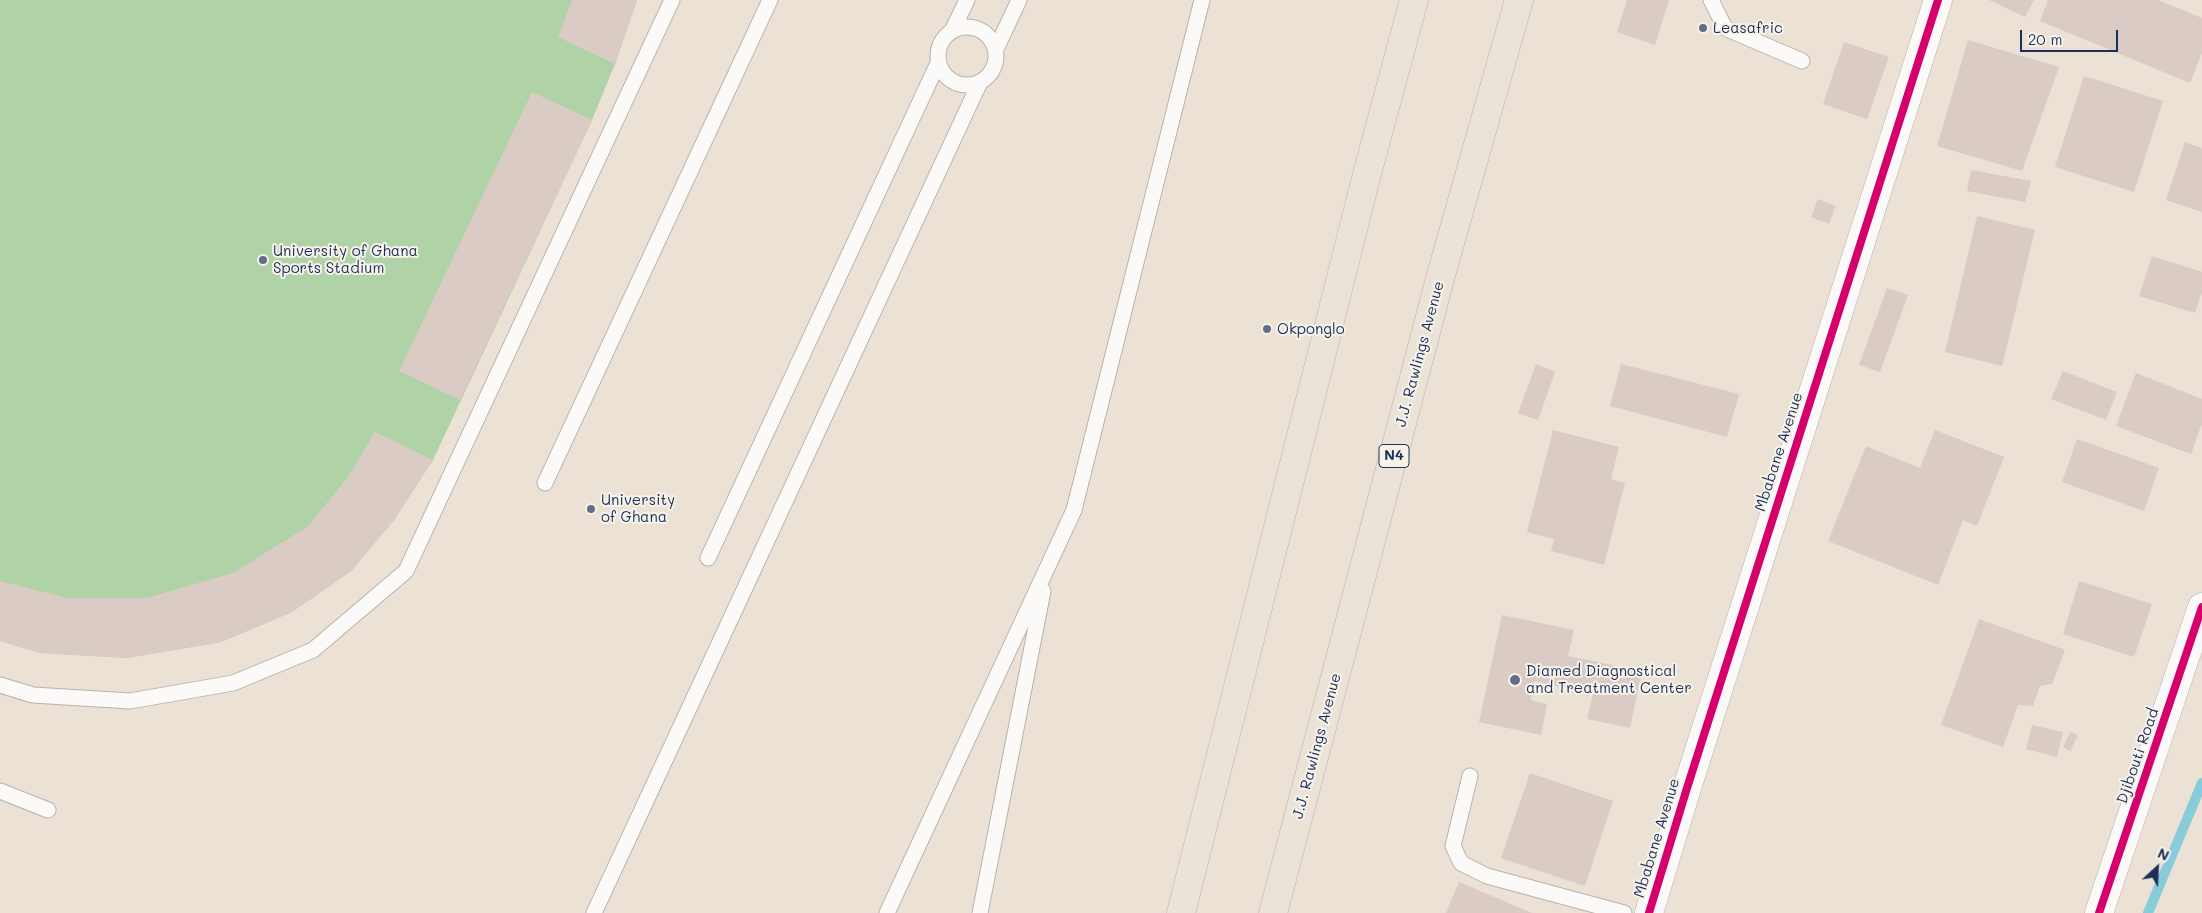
<!DOCTYPE html>
<style>
body{margin:0}
#map{position:relative;width:2202px;height:913px;overflow:hidden;background:#ebe1d5;font-family:Mali,sans-serif}
canvas{display:block}
.north{position:absolute;left:2132px;top:843px;width:50px;height:50px;-webkit-text-stroke:4px #f7f3e8;paint-order:stroke;rotate:25deg;font-size:14px;font-weight:700;line-height:20px;text-align:center;color:#1b2f5e}
.north::after{content:'';display:block;margin:auto;width:18px;height:22px;background:#1b2f5e;clip-path:polygon(50% 0,100% 100%,50% 72%,0 100%)}
.scale{position:absolute;left:2020px;top:30px;width:98px;height:22px;box-sizing:border-box;border:2px solid #1b2f5e;border-top:0;padding-left:6px;font-size:15px;line-height:18px;white-space:nowrap;color:#1b2f5e;-webkit-text-stroke:4px #f7f3e8;paint-order:stroke}
</style>
<div id="map">
<canvas width="2202" height="913"></canvas>
<div class="north">N</div>
<div class="scale">20 m</div>
</div>
<script>
const c = document.querySelector('canvas').getContext('2d');
c.lineJoin = 'round';
function fillPath(path, color) { c.fillStyle = color; c.fill(path, 'evenodd'); }
const toPath = rows => new Path2D(rows.map(r => 'M' + r).join(''));
function trace(path, color, width, dash) { c.strokeStyle = color; c.lineWidth = width; c.lineCap = dash ? 'butt' : 'round'; c.setLineDash(dash || []); c.stroke(path); }
function label(font, color, halo, rows, align = 'center') {
  c.font = font + ' Mali,sans-serif'; c.lineWidth = 4; c.setLineDash([]); c.textBaseline = 'middle'; c.strokeStyle = halo; c.fillStyle = color; for (const [text, x, y, turn = 0] of rows) {
    c.save(); c.translate(x, y); c.rotate((+turn || 0) * Math.PI / 180); c.textAlign = isNaN(turn) ? turn : align; if (halo) c.strokeText(text, 0, 0); c.fillText(text, 0, 0); c.restore();
  }
}
fillPath(toPath([
 [0,0,637,0,615,64,592,120,433,460,394,520,351,571,292,612,221,642,127,658,40,653,0,641]
]), '#b0d2a7');
trace(toPath([
 [2148,913,2202,783]
]), '#88cbd9', 10);
fillPath(toPath([
 [572,0,637,0,615,64,558,37],
 [1627,0,1669,0,1655,45,1617,32],
 [1989,0,2034,0,2025,17],
 [2048,0,2158,0,2202,18,2202,53,2190,83,2040,21],
 [1968,40,2059,67,2022,171,1937,146],
 [1844,42,1889,57,1867,119,1823,104],
 [2084,76,2163,101,2134,192,2055,167],
 [532,92,592,120,460,400,399,371],
 [2185,142,2202,148,2202,212,2166,200],
 [1971,170,2031,181,2025,202,1967,191],
 [1818,199,1836,206,1829,224,1811,217],
 [1977,216,2035,230,2002,366,1945,352],
 [2152,256,2202,272,2202,292,2195,313,2139,296],
 [1887,288,1908,295,1880,372,1859,365],
 [1536,364,1555,372,1538,420,1518,413],
 [1621,364,1739,394,1727,437,1610,406],
 [2063,371,2117,392,2106,420,2051,399],
 [2136,373,2202,399,2202,423,2191,454,2116,426],
 [1553,430,1619,447,1611,479,1625,483,1604,565,1551,551,1554,539,1527,532],
 [1935,430,2004,457,1977,526,1963,520,1938,585,1828,541,1866,446,1920,468],
 [375,432,433,460,394,520,351,571,292,612,221,642,127,658,40,653,0,641,0,581,67,598,147,598,233,573,307,527,348,477],
 [2077,439,2159,468,2144,511,2062,482],
 [2079,581,2152,604,2134,657,2063,634],
 [1502,615,1574,630,1568,656,1642,671,1630,728,1587,719,1593,694,1534,681,1531,700,1547,704,1541,735,1479,722],
 [1979,619,2065,650,2052,684,2040,686,2033,706,2018,705,2003,747,1941,725],
 [2032,725,2063,732,2057,757,2026,749],
 [2070,732,2078,735,2070,751,2063,747],
 [1530,773,1613,801,1585,886,1501,858],
 [1459,882,1532,913,1446,913]
]), '#dacbc5');
const service = toPath([
 [1711,0,1725,28,1802,61],
 '938 56a29 29 0 1 1 58 0a29 29 0 1 1-58 0Z',
 [953,29,967,0],
 [996,49,1019,0],
 [545,483,770,0],
 [708,558,938,63],
 [0,685,33,695,130,701,233,683,313,650,406,571,672,0],
 [1470,776,1453,846,1461,863,1487,876,1624,913],
 [0,791,48,810],
 [594,913,980,82],
 [887,913,1074,510,1202,0],
 [980,913,1043,591]
]);
const minor = toPath([
 [1649,913,1687,788,1938,0],
 [2099,913,2202,607]
]);
const trunk = toPath([
 [1181,913,1367,174,1414,0],
 [1273,913,1441,275,1519,0]
]);
trace(service, '#b7b2af', 17);
trace(minor, '#b7b2af', 29);
trace(trunk, '#b7b2af', 29);
trace(service, '#fcfaf9', 15);
trace(minor, '#fcfaf9', 28);
trace(trunk, '#ece3d8', 28);
trace(toPath([
 [1649,913,1687,788,1938,0],
 [2099,913,2202,607]
]), '#d6006c', 8);
for (const [x, y, r, color] of [
 [1703,28,5,"#646d88"],
 [263,260,5,"#646d88"],
 [1267,329,5,"#646d88"],
 [591,509,5,"#646d88"],
 [1515,680,6,"#646d88"]
]) { const dot = new Path2D(); dot.arc(x, y, r, 0, 2 * Math.PI); c.fillStyle = color; c.fill(dot); trace(dot, '#f7f3e8', 2); }
for (const [x, y, w] of [
 [1394,456,30]
]) { const box = new Path2D(); box.roundRect(x - w / 2, y - 11.5, w, 23, 4); c.fillStyle = '#f7f3e8'; c.fill(box); trace(box, '#1b2f5e', 1); }
label('bold 14px', '#1b2f5e', null, [
 ["N4",1394,456]
]);
label('15px', '#1b2f5e', '#f7f3e8', [
 ["Leasafric",1713,28],
 ["University of Ghana",273,251],
 ["Sports Stadium",273,268],
 ["Okponglo",1277,329],
 ["University",601,500],
 ["of Ghana",601,517],
 ["Diamed Diagnostical",1526,671],
 ["and Treatment Center",1526,688]
], 'left');
label('15px', '#1b2f5e', '#f7f3e8', [
 ["J.J. Rawlings Avenue",1420,354,-75],
 ["Mbabane Avenue",1779,452,-72],
 ["J.J. Rawlings Avenue",1317,746,-75],
 ["Djibouti Road",2138,756,-71],
 ["Mbabane Avenue",1657,838,-73]
]);
</script>
